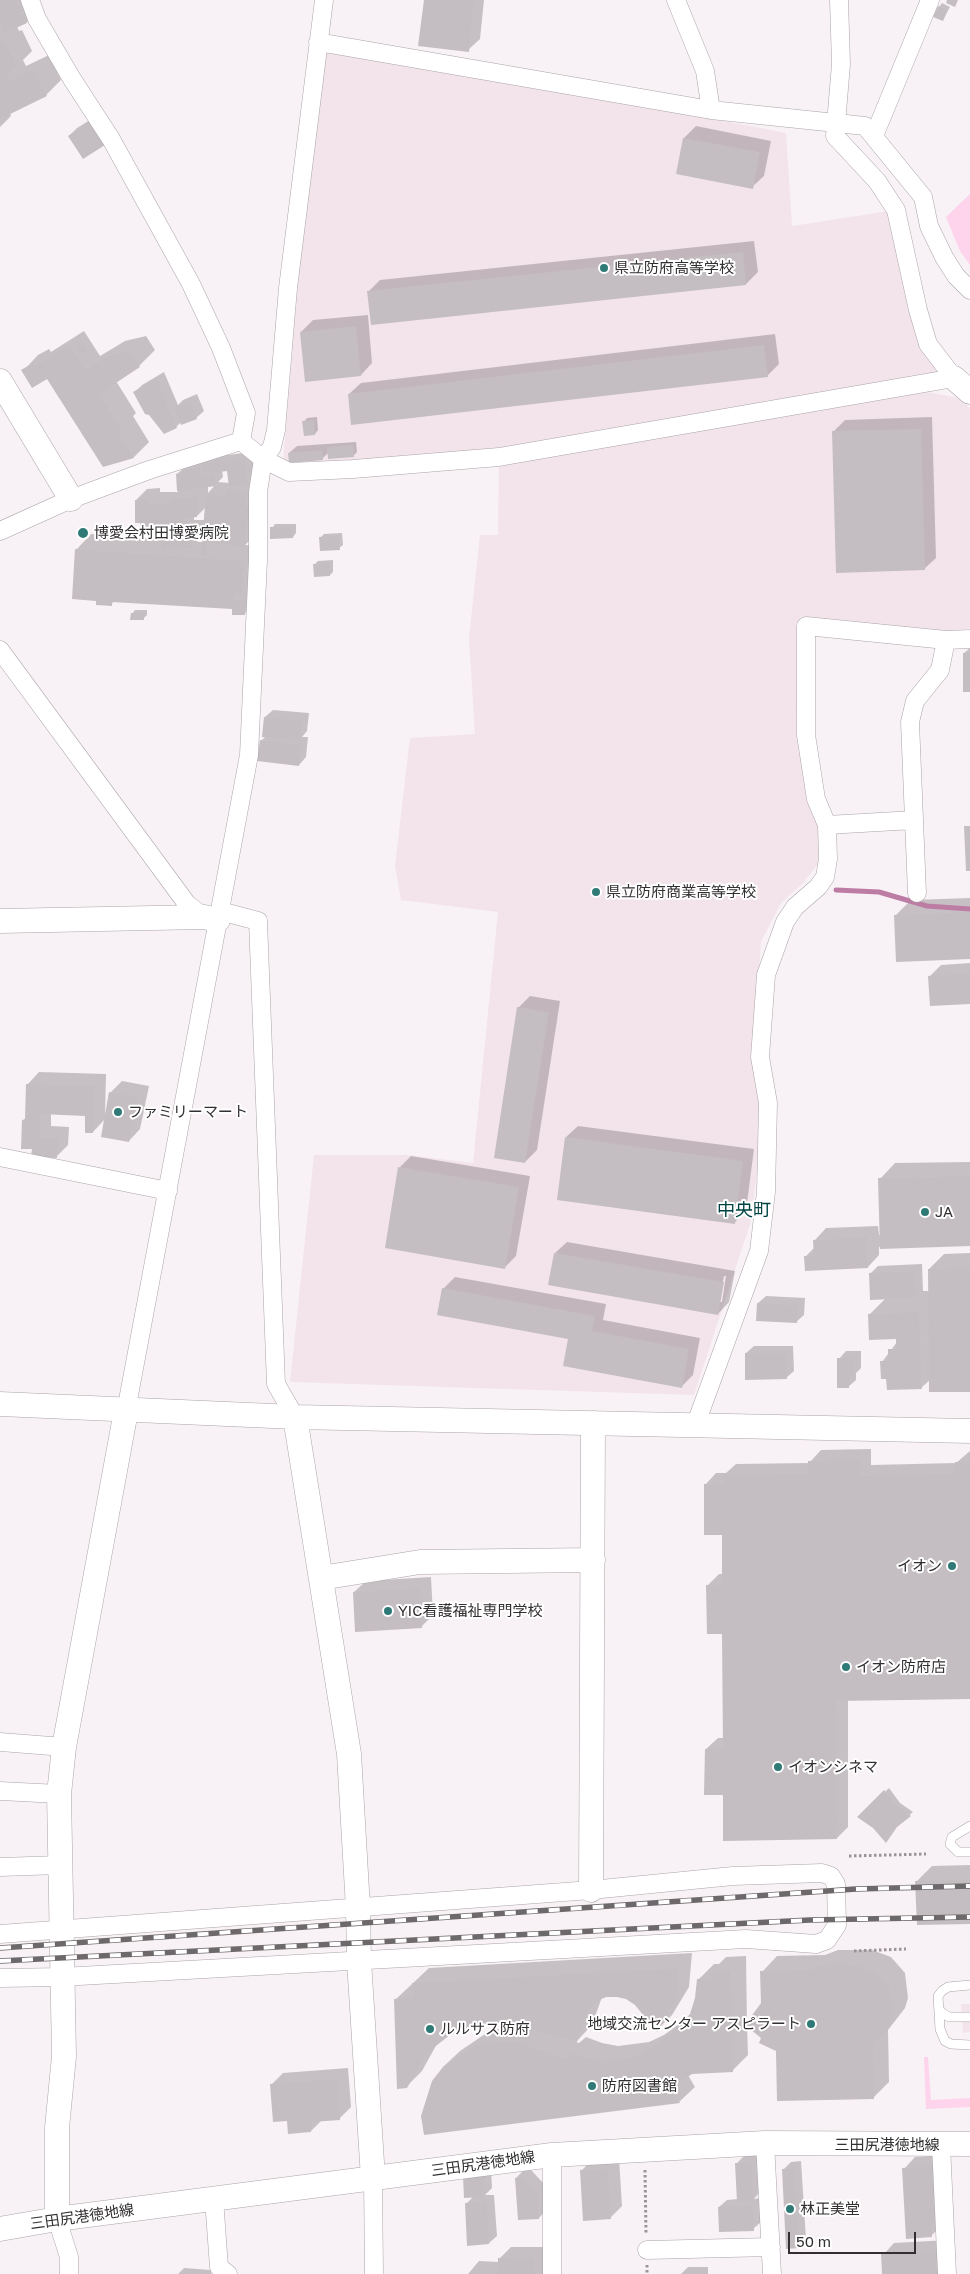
<!DOCTYPE html>
<meta charset="utf-8">
<style>
body{margin:0}
#map{position:relative;width:970px;height:2274px;overflow:hidden;background:#f8f1f5;font-family:"Golos Text",sans-serif}
canvas{display:block}
.scale{position:absolute;left:788px;top:2232px;width:128px;height:22px;box-sizing:border-box;border:2px solid #322f30;border-top:0;padding-left:6px;font-size:15px;line-height:18px;white-space:nowrap;color:#322f30;-webkit-text-stroke:4px #fff;paint-order:stroke}
</style>
<div id="map">
<canvas width="970" height="2274"></canvas>
<div class="scale">50 m</div>
</div>
<script>
const c = document.querySelector('canvas').getContext('2d');
c.lineJoin = 'round';
function fillPath(path, color) { c.fillStyle = color; c.fill(path, 'evenodd'); }
const toPath = rows => new Path2D(rows.map(r => 'M' + r).join(''));
function trace(path, color, width, dash) { c.strokeStyle = color; c.lineWidth = width; c.lineCap = dash ? 'butt' : 'round'; c.setLineDash(dash || []); c.stroke(path); }
function label(font, color, halo, rows, align = 'center') {
  c.font = font + ' "Golos Text","Noto Sans JP",sans-serif'; c.lineWidth = 4; c.setLineDash([]); c.textBaseline = 'middle'; c.strokeStyle = halo; c.fillStyle = color; for (const [text, x, y, turn = 0] of rows) {
    c.save(); c.translate(x, y); c.rotate((+turn || 0) * Math.PI / 180); c.textAlign = isNaN(turn) ? turn : align; if (halo) c.strokeText(text, 0, 0); c.fillText(text, 0, 0); c.restore();
  }
}
fillPath(toPath([
 [318,42,786,133,792,226,896,210,918,310,954,378,499,457,283,462],
 [927,392,958,398,970,408,970,628,938,634,800,617,796,730,810,806,820,828,818,864,802,884,781,903,761,942,754,1045,764,1120,750,1224,694,1395,290,1382,314,1155,407,1155,473,1163,498,912,401,900,395,866,410,738,475,734,469,638,480,535,498,535,499,462],
 [961,2004,970,2004,970,2032,963,2033]
]), '#f3e4ec');
fillPath(toPath([
 [970,194,970,265,960,251,946,217],
 [924,2057,928,2057,931,2100,970,2098,970,2107,926,2109]
]), '#fed3ec');
fillPath(toPath([
 [0,0,39,0,42,6,27,22,17,26,19,31,22,30,32,51,23,60,26,66,49,55,61,80,46,95,10,113,11,116,0,127],
 [425,0,484,0,480,39,468,50],
 [942,3,950,7,943,19,939,7],
 [98,115,112,137,69,136,77,128],
 [696,126,771,141,764,176,752,187,677,173,684,138],
 [754,241,758,272,746,284,368,292,380,280],
 [368,315,372,363,361,375,301,332,313,320],
 [84,331,100,356,125,341,146,336,155,350,139,366,116,381,136,413,133,416,149,442,134,457,103,466,48,377,23,371,38,355,49,349,51,352],
 [775,334,779,364,767,376,349,394,361,383],
 [164,372,178,405,183,400,197,394,204,411,196,418,181,422,176,427,135,392,142,385],
 [317,417,318,430,315,434,304,422,307,418],
 [932,417,936,558,924,569,834,431,845,420],
 [356,442,357,452,354,455,328,453,322,459,289,453,297,446],
 [252,452,255,476,250,481,258,483,256,534,245,545,259,546,260,599,244,614,234,608,115,601,111,604,97,600,76,550,91,534,162,539,161,532,141,522,136,500,147,489,160,488,160,492,178,492,177,474,185,467,211,457],
 [228,469,230,483,218,482,223,477,222,470],
 [216,484,208,493,208,485],
 [206,507,205,520,194,520,194,516,197,516],
 [204,535,203,542,197,542],
 [275,524,296,524,296,533,293,537,272,528],
 [342,533,343,545,339,548,320,538,324,534],
 [333,560,333,572,330,575,314,565,318,561],
 [135,610,147,610,147,615,143,619,132,614],
 [970,648,970,690,964,653],
 [273,710,309,713,307,731,302,737,308,737,306,757,299,765,261,741,266,736,265,717],
 [970,898,970,958,895,916,911,900],
 [970,963,970,1003,930,976,941,965],
 [530,996,560,1001,537,1150,525,1162,518,1008],
 [39,1072,106,1074,105,1116,111,1092,122,1081,149,1086,140,1129,129,1141,105,1119,93,1132,87,1115,51,1113,51,1126,69,1127,68,1145,56,1157,33,1148,23,1120,27,1117,28,1084],
 [578,1126,754,1149,746,1211,734,1223,566,1137],
 [411,1156,530,1176,516,1256,505,1267,400,1167],
 [970,1162,970,1245,879,1247,879,1255,868,1267,805,1257,815,1247,815,1240,826,1228,878,1226,879,1235,881,1235,880,1179,895,1163],
 [567,1242,735,1271,729,1302,718,1314,555,1253],
 [724,1276,726,1276,722,1302,719,1302],
 [970,1253,970,1391,930,1380,922,1387,887,1377,882,1362,897,1342,897,1338,869,1315,886,1298,870,1274,878,1266,922,1264,923,1291,929,1291,929,1269,944,1254],
 [455,1277,606,1304,603,1320,700,1338,693,1375,681,1387,569,1338,443,1289],
 [766,1296,805,1298,804,1315,796,1322,758,1303],
 [754,1346,793,1346,794,1371,786,1378,746,1353],
 [846,1351,861,1351,861,1368,856,1373,856,1380,848,1387,839,1359],
 [871,1449,871,1465,956,1463,970,1451,970,1698,848,1700,848,1827,837,1838,724,1794,706,1749,718,1738,724,1738,723,1632,708,1585,719,1574,724,1574,723,1534,705,1485,716,1473,726,1473,736,1464,809,1463,821,1450],
 [431,1577,433,1615,421,1627,354,1592,366,1581],
 [889,1788,900,1803,913,1812,899,1824,874,1827,859,1817],
 [970,1865,970,1923,916,1882,932,1866],
 [838,1950,872,1950,891,1957,905,1973,908,1998,905,2008,888,2030,889,2082,873,2098,777,2051,747,2025,748,2055,732,2071,692,2072,688,2075,695,2087,679,2102,443,2067,460,2051,491,2030,526,2026,510,2022,477,2023,449,2034,438,2042,422,2071,406,2087,395,2000,429,1968,692,1953,689,1987,672,2015,657,2030,636,2004,626,1998,617,1995,602,1997,592,2025,576,2042,579,2043,586,2037,602,2043,618,2046,649,2042,664,2035,690,2016,696,1999,698,1980,714,1964,719,1964,726,1957,746,1956,747,2025,763,2004,762,1972,777,1956,825,1955],
 [348,2068,351,2107,340,2118,322,2120,311,2131,288,2119,272,2084,283,2073],
 [946,2155,943,2224,931,2236,904,2169,915,2157],
 [744,2156,759,2156,760,2192,754,2199,760,2198,761,2222,753,2229,719,2207,727,2200,738,2199,736,2164],
 [619,2158,622,2206,610,2218,582,2170,593,2159],
 [801,2161,806,2239,798,2247,783,2170,791,2162],
 [491,2169,492,2188,485,2195,494,2195,497,2236,489,2243,466,2204,474,2196,464,2178],
 [524,2170,531,2170,545,2185,546,2210,539,2218,516,2178],
 [948,2240,949,2274,884,2274,883,2255,894,2243],
 [511,2247,545,2247,545,2274,468,2274,479,2261,499,2262,499,2259],
 [688,2267,708,2267,708,2274,681,2274],
 [184,2268,211,2270,211,2274,178,2274]
]), '#0003');
trace(toPath([
 [836,890,879,892,927,906,970,909]
]), '#bd7ca4', 5);
fillPath(toPath([
 [0,0,17,0,27,23,5,33,0,22],
 [424,0,474,0,469,52,418,46],
 [947,0,958,0,955,7,946,3],
 [938,6,948,10,943,21,933,17],
 [0,38,4,45,6,44,18,67,7,73,11,81,33,69,47,96,0,119],
 [90,121,105,145,83,159,68,136],
 [683,138,760,152,753,189,676,174],
 [743,252,746,285,371,325,367,291],
 [356,326,361,376,305,382,300,332],
 [83,344,88,351,81,355,76,348],
 [69,345,85,370,108,356,130,351,140,367,99,394,121,429,118,432,134,458,103,467,47,379,32,388,21,370,33,363,35,366],
 [764,345,768,377,351,425,348,394],
 [157,378,177,428,164,434,149,415,145,414,133,392],
 [190,401,197,419,181,425,174,407],
 [314,420,315,435,304,436,302,421],
 [921,429,925,570,836,573,832,431],
 [353,445,354,457,328,459,327,447],
 [322,450,323,460,289,463,288,453],
 [245,459,248,485,229,487,227,471,203,474,202,464],
 [200,466,201,475,215,474,216,486,177,491,176,474],
 [227,489,247,494,246,507,249,508,245,547,207,543,206,556,201,555,206,493,227,496],
 [197,497,197,517,183,518,183,531,192,531,192,548,161,549,160,533,140,534,140,523,135,523,135,500,148,500,149,504,172,503,172,498],
 [270,527,293,527,293,538,270,539],
 [339,536,340,550,320,551,319,537],
 [75,549,244,561,242,594,234,594,233,600,246,600,245,615,232,615,232,609,112,602,112,606,96,605,96,601,72,599],
 [330,563,330,576,314,577,313,564],
 [131,613,144,613,144,620,130,620],
 [963,653,970,653,970,692,963,692],
 [264,717,302,720,300,740,262,737],
 [260,740,301,745,299,766,257,761],
 [964,826,970,826,970,871,966,871],
 [970,912,970,959,896,962,894,915],
 [970,973,970,1004,930,1006,928,976],
 [517,1007,549,1012,525,1163,494,1158],
 [26,1084,95,1086,93,1133,85,1133,85,1116,41,1114,40,1138,58,1138,57,1158,31,1157,32,1149,21,1149,22,1120,25,1120],
 [109,1092,138,1097,129,1142,101,1137],
 [565,1137,743,1161,735,1224,557,1200],
 [398,1167,519,1187,505,1269,385,1248],
 [970,1176,970,1246,880,1249,878,1178],
 [867,1237,868,1268,805,1271,804,1256,814,1256,813,1240],
 [554,1253,724,1282,718,1315,548,1285],
 [970,1268,970,1392,929,1392,928,1269],
 [915,1271,916,1298,870,1300,869,1273],
 [442,1288,595,1316,592,1331,689,1349,682,1388,563,1366,568,1339,437,1315],
 [757,1303,798,1305,797,1323,756,1321],
 [919,1312,922,1389,887,1390,886,1379,881,1379,880,1361,888,1361,888,1349,896,1349,896,1339,869,1340,868,1314],
 [745,1353,786,1353,787,1379,745,1380],
 [837,1358,854,1358,854,1377,849,1377,849,1388,837,1388],
 [860,1460,860,1476,955,1474,955,1462,970,1462,970,1699,836,1701,837,1839,723,1841,723,1795,704,1795,705,1749,723,1749,722,1634,707,1634,706,1585,722,1585,722,1535,704,1535,704,1484,723,1484,723,1475,808,1474,808,1461],
 [420,1588,422,1628,355,1632,353,1592],
 [884,1790,897,1806,911,1816,897,1827,886,1843,873,1828,857,1817],
 [970,1880,970,1924,917,1925,915,1881],
 [839,1964,855,1965,876,1972,890,1989,893,2014,890,2025,883,2036,873,2043,874,2099,777,2101,776,2051,759,2043,761,2038,745,2025,761,2003,760,1971,808,1970,821,1965],
 [677,1968,677,1989,674,2004,657,2032,635,2005,626,1999,617,1997,606,1997,597,2001,589,2008,577,2042,510,2023,477,2024,450,2035,437,2045,426,2055,407,2088,397,2089,394,1999,413,1998,412,1983],
 [731,1971,733,2072,692,2074,671,2088,680,2103,424,2135,421,2116,432,2081,443,2067,475,2045,514,2041,567,2059,569,2051,586,2058,602,2061,632,2057,647,2050,662,2040,678,2027,690,2014,695,1998,697,1979,710,1978,710,1972],
 [337,2079,340,2120,311,2122,311,2132,288,2134,287,2121,273,2122,270,2084],
 [735,2163,752,2163,753,2201,737,2202],
 [935,2166,938,2224,931,2224,932,2237,906,2239,902,2168],
 [794,2168,799,2248,786,2249,782,2169],
 [608,2169,611,2219,583,2221,580,2170],
 [484,2176,485,2197,464,2198,463,2177],
 [523,2177,538,2193,539,2219,518,2220,515,2178],
 [487,2202,489,2244,467,2246,465,2203],
 [753,2205,754,2231,719,2232,718,2207],
 [936,2251,938,2274,882,2274,881,2254],
 [498,2258,534,2259,534,2274,498,2274]
]), '#c4bdc1');
const lane = toPath([
 [970,1826,952,1837,950,1844,958,1852,970,1852],
 [970,1985,948,1987,942,1991,938,1996,940,2029,945,2041,951,2044,970,2045],
 [939,2009,942,2013,949,2017,970,2017]
]);
const street = toPath([
 [30,0,37,19,72,79,111,139,191,284,221,348,246,413,241,441],
 [676,0,705,71,711,110],
 [318,42,711,110,865,126,923,197,929,226,944,257,956,276,970,290],
 [874,136,930,0],
 [0,531,71,499,149,470,241,441,263,459,289,472,353,469,499,457,954,378,928,344,918,310,896,210,877,181,835,136,841,64,839,0],
 [0,650,187,904,204,917],
 [827,825,914,820],
 [917,893,910,722,915,701,940,670,946,640],
 [220,911,258,921,276,1384,295,1417],
 [0,1157,168,1191],
 [126,1411,249,755,258,560,258,492,263,459,272,447,276,430,288,288,324,0],
 [695,1426,759,1251,766,1192,768,1103,760,1057,766,975,785,922,795,907,818,887,825,877,828,859,827,825,816,799,806,735,806,626,946,640,970,639],
 [0,1742,64,1747],
 [0,1791,59,1794],
 [0,1867,60,1865],
 [0,1934,591,1890,733,1876,822,1873,831,1876,836,1884,837,1925,827,1940,816,1944,746,1939,61,1977,0,1978],
 [765,2143,772,2274],
 [941,2145,947,2274],
 [552,2155,552,2274],
 [373,2178,374,2274],
 [214,2199,219,2267,228,2274],
 [57,2219,69,2257,69,2274],
 [647,2250,771,2247]
]);
const secondary = toPath([
 [954,378,970,392],
 [0,381,71,499],
 [0,921,204,917,218,920],
 [0,1404,295,1417,970,1431],
 [295,1417,349,1754,358,1908,359,1961,373,2178],
 [321,1578,420,1562,593,1560],
 [591,1890,593,1423],
 [57,2219,57,2128,64,2056,59,1794,64,1747,126,1411],
 [0,2229,57,2219,552,2155,765,2143,970,2144]
]);
trace(lane, '#aba4a8', 10);
trace(street, '#aba4a8', 19);
trace(secondary, '#aba4a8', 25);
trace(toPath([
 [849,1856,926,1854],
 [854,1951,906,1949],
 [645,2170,646,2233],
 [647,2265,647,2274]
]), '#9a9497', 3, [2.5, 2.5]);
trace(lane, '#fff', 9);
trace(street, '#fff', 18);
trace(secondary, '#fff', 24);
const rail = toPath([
 [0,1948,856,1889,970,1886],
 [0,1961,810,1920,970,1917]
]);
trace(rail, '#6d696a', 5.5);
trace(rail, '#fff', 4, [11]);
for (const [x, y, r, color] of [
 [604,268,5,"#2f7976"],
 [83,533,6,"#2f7976"],
 [596,892,5,"#2f7976"],
 [118,1112,5,"#2f7976"],
 [925,1212,5,"#2f7976"],
 [952,1566,5,"#2f7976"],
 [388,1611,5,"#2f7976"],
 [846,1667,5,"#2f7976"],
 [778,1767,5,"#2f7976"],
 [811,2024,5,"#2f7976"],
 [430,2029,5,"#2f7976"],
 [592,2086,5,"#2f7976"],
 [790,2209,5,"#2f7976"]
]) { const dot = new Path2D(); dot.arc(x, y, r, 0, 2 * Math.PI); c.fillStyle = color; c.fill(dot); trace(dot, '#fff', 2); }
label('15px', '#322f30', '#fff', [
 ["県立防府高等学校",614,268],
 ["博愛会村田博愛病院",94,533],
 ["県立防府商業高等学校",606,892],
 ["ファミリーマート",128,1112],
 ["JA",935,1212],
 ["イオン",942,1566,"right"],
 ["YIC看護福祉専門学校",398,1611],
 ["イオン防府店",856,1667],
 ["イオンシネマ",788,1767],
 ["地域交流センター アスピラート",801,2024,"right"],
 ["ルルサス防府",440,2029],
 ["防府図書館",602,2086],
 ["林正美堂",800,2209]
], 'left');
label('15px', '#322f30', '#fff', [
 ["三田尻港徳地線",887,2145],
 ["三田尻港徳地線",483,2164,-8],
 ["三田尻港徳地線",82,2217,-8]
]);
label('18px', '#004342', '#fff', [
 ["中央町",744,1210]
]);
</script>
